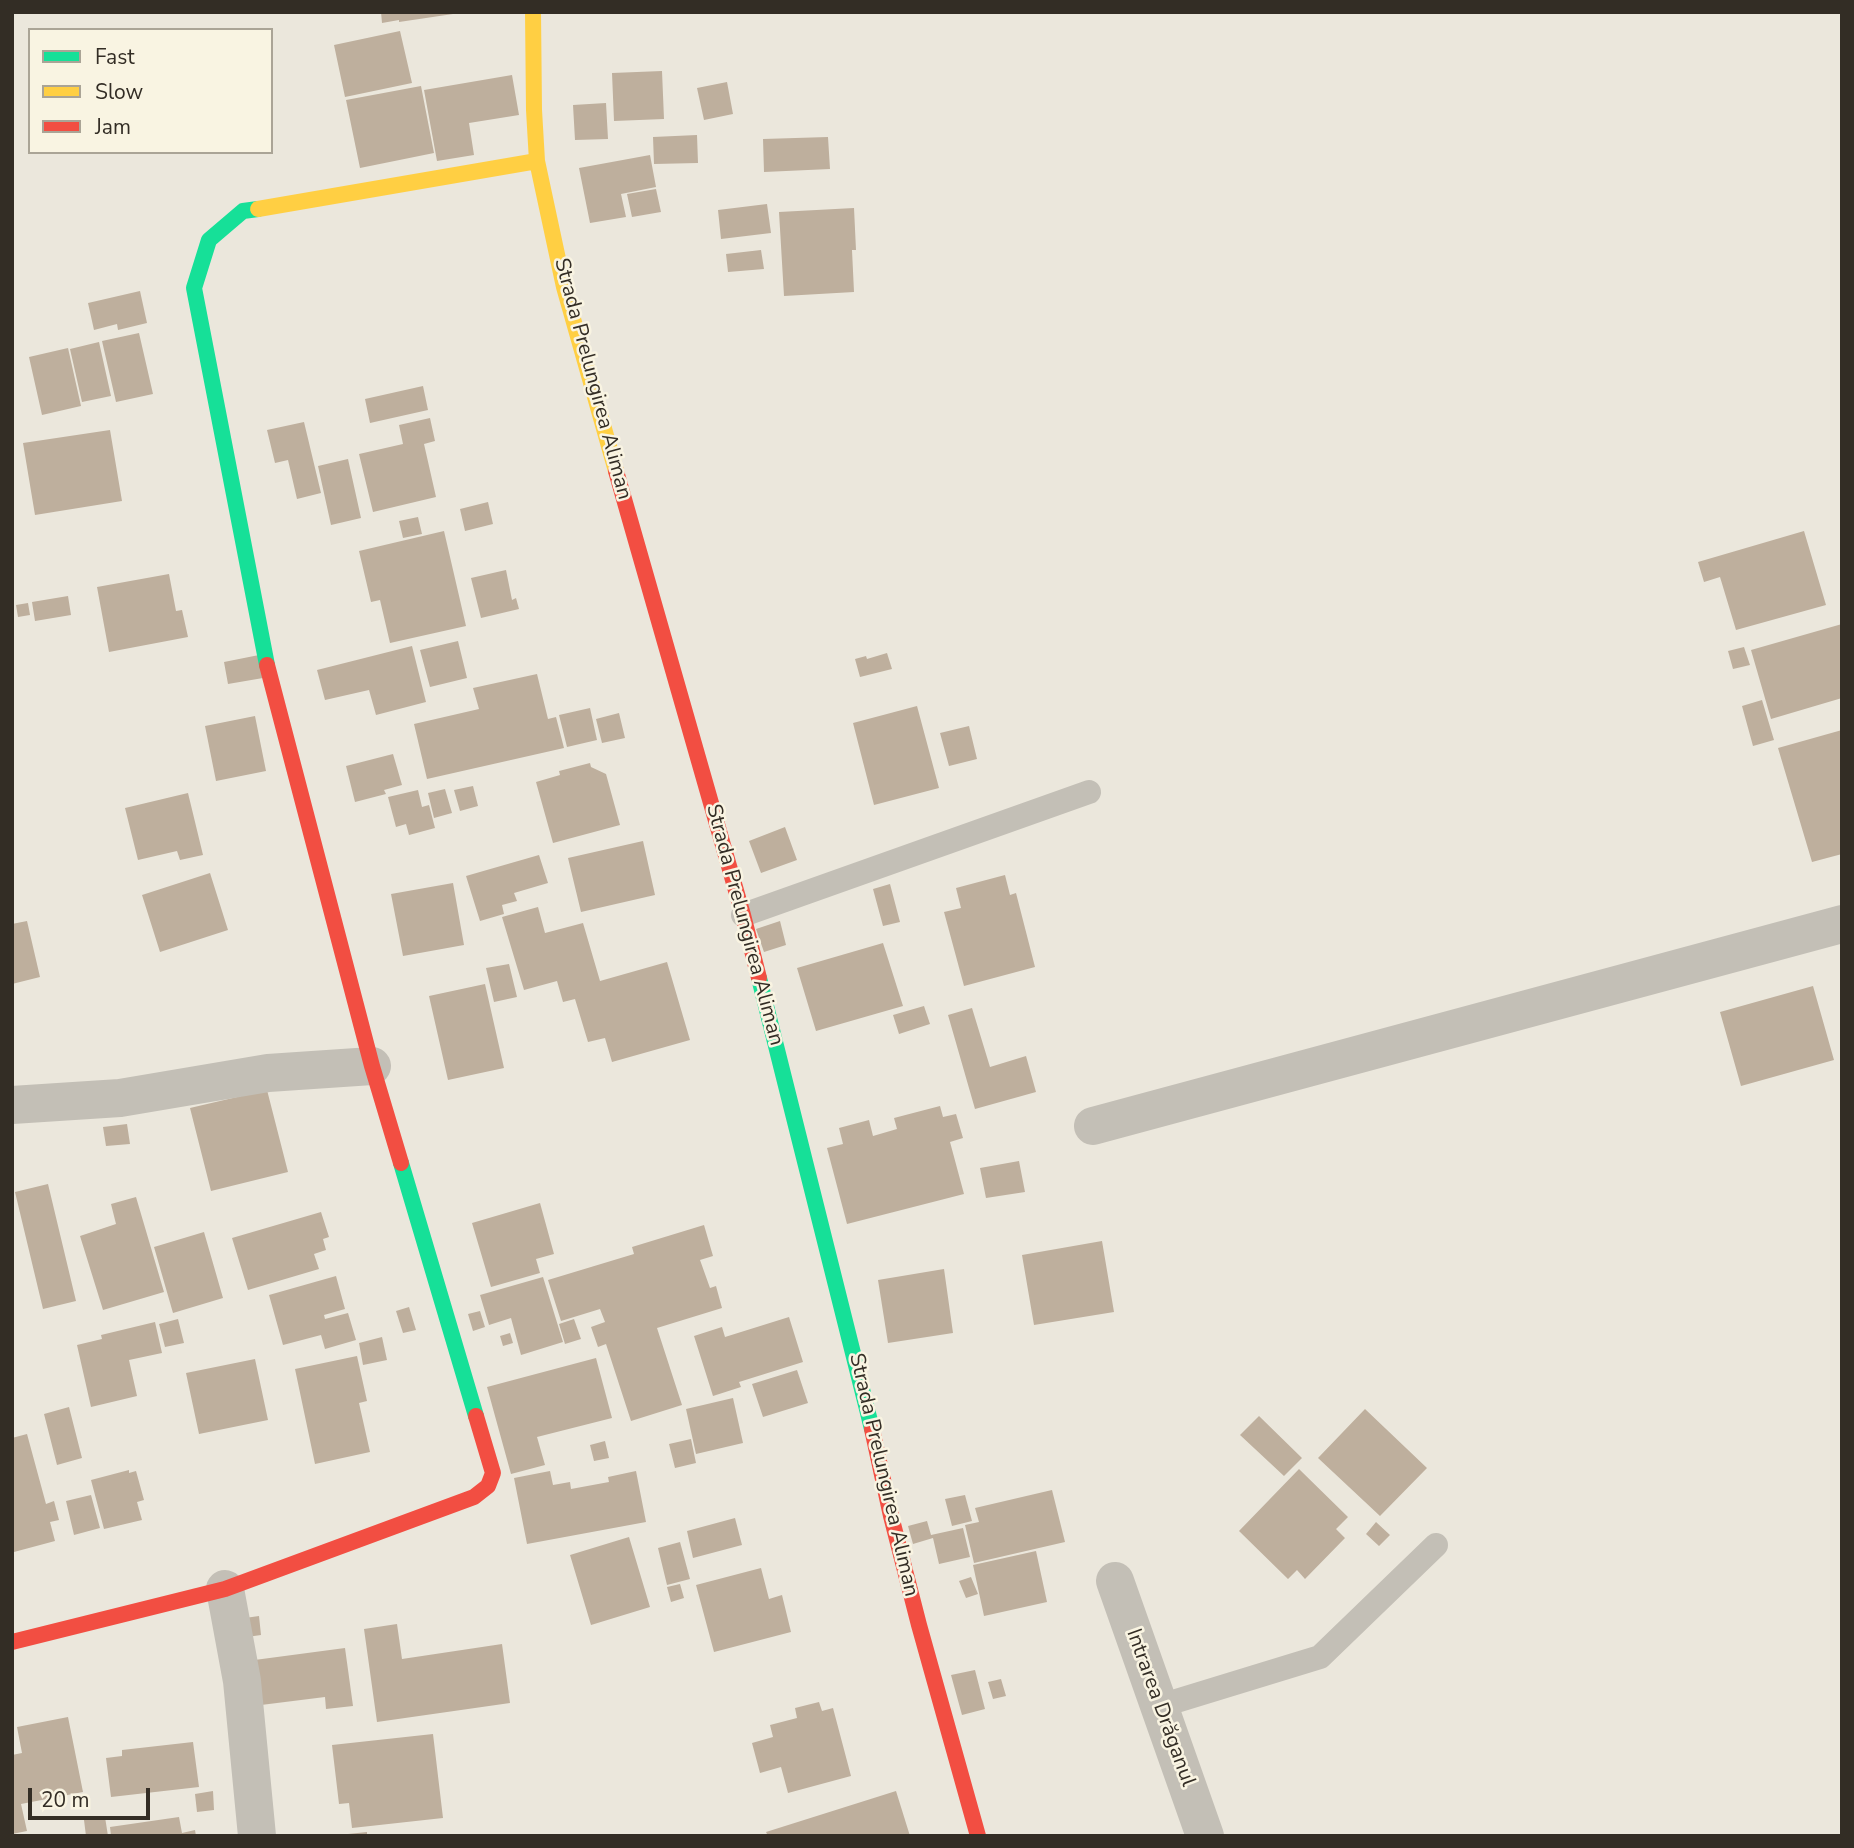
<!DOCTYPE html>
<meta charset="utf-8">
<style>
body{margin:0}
#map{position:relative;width:1854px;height:1848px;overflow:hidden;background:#ebe7dc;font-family:"Nunito Sans",sans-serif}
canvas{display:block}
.frame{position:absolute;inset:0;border:14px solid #332d25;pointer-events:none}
.legend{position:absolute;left:28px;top:28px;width:245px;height:126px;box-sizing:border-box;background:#f9f4e2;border:2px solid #aaa496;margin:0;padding:9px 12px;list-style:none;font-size:21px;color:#332d25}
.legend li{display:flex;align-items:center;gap:14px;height:35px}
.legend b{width:35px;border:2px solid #aaa496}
.scale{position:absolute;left:28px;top:1788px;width:122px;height:32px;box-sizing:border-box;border:4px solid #332d25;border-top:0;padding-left:9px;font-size:21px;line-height:24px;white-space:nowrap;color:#332d25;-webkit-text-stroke:5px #f9f4e2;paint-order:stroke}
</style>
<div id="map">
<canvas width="1854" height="1848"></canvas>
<div class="frame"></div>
<ul class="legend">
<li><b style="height:9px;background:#16e098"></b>Fast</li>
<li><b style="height:9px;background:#ffcf43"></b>Slow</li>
<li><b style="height:9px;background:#f24e42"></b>Jam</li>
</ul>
<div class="scale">20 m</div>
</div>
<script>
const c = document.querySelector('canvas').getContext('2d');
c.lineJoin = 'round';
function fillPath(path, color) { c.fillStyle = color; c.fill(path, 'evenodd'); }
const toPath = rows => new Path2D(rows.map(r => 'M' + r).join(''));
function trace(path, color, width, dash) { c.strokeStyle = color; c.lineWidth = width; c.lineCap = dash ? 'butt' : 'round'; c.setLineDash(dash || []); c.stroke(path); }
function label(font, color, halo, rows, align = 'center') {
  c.font = font + ' "Nunito Sans",sans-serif'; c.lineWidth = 5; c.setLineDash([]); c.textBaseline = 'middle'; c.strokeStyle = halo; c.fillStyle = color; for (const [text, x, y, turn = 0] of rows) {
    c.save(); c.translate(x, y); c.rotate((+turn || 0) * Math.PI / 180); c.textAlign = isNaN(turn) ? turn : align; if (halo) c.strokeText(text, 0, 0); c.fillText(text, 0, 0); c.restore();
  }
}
fillPath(toPath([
 [381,12,453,12,453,14,399,22,399,20,382,23],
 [400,31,412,83,345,97,334,45],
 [662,71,664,119,614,121,612,73],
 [512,75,519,115,469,123,474,155,437,161,424,90],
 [727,82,733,114,704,120,697,88],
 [421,86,434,153,360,168,346,100],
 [606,103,608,139,575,140,573,105],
 [697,135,698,163,654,164,653,137],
 [828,137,830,169,764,172,763,139],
 [650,155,656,187,621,194,626,217,590,223,579,168],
 [656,189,661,212,632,217,627,194],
 [767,204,771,233,721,239,718,210],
 [854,208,856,250,852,250,854,292,784,296,779,212],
 [761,250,764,269,728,272,726,254],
 [140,291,147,323,118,330,117,324,94,330,88,303],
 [139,333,153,394,116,402,102,341],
 [99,342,111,396,82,402,70,349],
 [68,348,81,406,42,415,29,357],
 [423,386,428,410,370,423,365,399],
 [430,418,435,441,424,444,436,497,373,512,359,454,403,444,399,425],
 [304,422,321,493,297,499,288,460,275,463,267,430],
 [110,430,122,501,35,515,23,443],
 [348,459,361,518,331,525,318,466],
 [488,502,493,524,465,531,460,509],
 [418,517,422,534,403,538,399,521],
 [444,531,466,626,390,643,380,600,371,602,359,551],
 [1804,531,1826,605,1736,630,1720,577,1704,582,1698,562],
 [506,570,512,600,516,598,519,609,481,618,471,578],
 [169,574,176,611,182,610,188,637,109,652,97,587],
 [68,596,71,615,35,621,32,602],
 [28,603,30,615,18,617,16,605],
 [1842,624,1842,698,1771,719,1751,650],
 [458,641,467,678,430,687,420,650],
 [412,646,426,702,376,715,369,690,325,700,317,670],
 [1744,647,1750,665,1733,669,1728,651],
 [887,653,892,669,860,677,855,659,866,656,867,659],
 [259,655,263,678,228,684,224,662],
 [537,674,548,719,556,717,564,748,427,779,414,724,479,709,473,688],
 [1762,700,1774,740,1753,746,1742,706],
 [917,706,939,788,874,805,853,723],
 [590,708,597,740,567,747,559,715],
 [619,713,625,738,602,743,596,719],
 [255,716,266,771,216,781,205,726],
 [969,726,977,759,949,766,940,733],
 [1842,730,1842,854,1812,862,1778,748],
 [393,754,402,785,384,790,386,794,355,802,346,766],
 [590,763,591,767,606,774,620,825,553,843,536,782,560,775,559,771],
 [473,786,478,806,460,811,454,790],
 [445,789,452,813,434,818,428,793],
 [418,790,422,807,429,805,435,828,409,835,406,824,396,827,388,797],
 [188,793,203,855,180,860,177,851,138,860,125,808],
 [785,827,797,860,761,873,749,841],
 [643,841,655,895,581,912,568,858],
 [539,855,548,883,514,893,517,901,502,905,504,914,480,921,466,876],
 [210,873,228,930,160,952,142,895],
 [1005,875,1010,895,1016,893,1035,967,964,986,944,912,961,908,956,888],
 [453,883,464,945,403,956,391,894],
 [890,884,900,922,883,926,873,889],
 [538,907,545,933,583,923,600,981,667,962,690,1040,612,1062,605,1038,588,1042,575,999,563,1002,557,981,524,990,502,917],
 [27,921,40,977,12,984,12,924],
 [780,921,786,945,764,952,756,929],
 [883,943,903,1006,816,1031,797,968],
 [509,964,517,997,494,1002,486,968],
 [485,984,504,1068,448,1080,429,996],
 [1813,986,1834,1060,1741,1086,1720,1012],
 [924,1006,930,1024,899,1034,893,1015],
 [972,1008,990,1067,1026,1056,1036,1092,975,1109,948,1015],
 [267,1090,288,1172,211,1191,190,1108],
 [940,1106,943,1117,956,1114,963,1138,950,1142,964,1194,847,1224,827,1148,843,1144,839,1128,869,1120,873,1136,897,1129,894,1118],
 [127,1124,130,1144,106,1146,103,1127],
 [1019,1161,1025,1192,986,1198,980,1168],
 [48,1184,76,1301,43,1309,15,1192],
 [136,1197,164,1292,103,1310,80,1236,116,1224,111,1204],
 [540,1203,554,1254,536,1259,540,1273,491,1287,472,1223],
 [321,1212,329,1237,323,1239,326,1250,314,1254,319,1269,248,1290,232,1238],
 [704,1225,713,1256,700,1260,710,1288,716,1286,722,1308,657,1328,682,1405,631,1421,606,1344,598,1347,591,1327,605,1322,600,1309,561,1321,548,1280,634,1254,632,1247],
 [204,1232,223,1298,173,1313,154,1247],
 [1102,1241,1114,1312,1034,1325,1022,1255],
 [944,1269,953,1333,888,1343,878,1280],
 [336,1276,345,1309,324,1315,325,1319,348,1313,356,1340,325,1349,321,1335,283,1345,269,1295],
 [543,1277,563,1342,521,1355,511,1318,489,1325,480,1295],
 [409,1307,416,1330,403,1333,396,1311],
 [480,1311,485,1327,473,1331,468,1314],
 [789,1317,803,1362,739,1382,741,1387,713,1396,694,1336,722,1327,725,1337],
 [178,1319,184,1343,165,1347,159,1324],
 [574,1319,581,1339,565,1344,559,1324],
 [155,1322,162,1353,129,1360,137,1396,91,1407,77,1345,102,1339,101,1335],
 [510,1333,513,1343,503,1346,500,1336],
 [382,1337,387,1360,363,1365,359,1343],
 [357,1356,367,1401,359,1403,370,1452,315,1464,295,1369],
 [596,1358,612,1418,537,1437,545,1465,511,1474,487,1387],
 [255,1359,268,1420,199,1434,186,1373],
 [797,1370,808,1403,763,1417,752,1384],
 [733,1398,743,1443,696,1454,686,1409],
 [69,1407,82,1458,57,1465,44,1414],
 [1365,1409,1427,1468,1380,1516,1318,1458],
 [1259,1416,1302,1458,1284,1476,1240,1435],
 [27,1434,46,1504,54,1501,59,1520,50,1522,55,1541,14,1552,12,1546,12,1438],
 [691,1439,696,1463,675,1468,669,1444],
 [605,1441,609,1458,594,1461,590,1445],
 [1299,1469,1348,1517,1336,1529,1345,1538,1305,1579,1297,1570,1288,1579,1239,1531],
 [129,1470,129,1473,136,1471,144,1500,137,1502,142,1520,104,1529,91,1480],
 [550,1471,553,1485,570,1482,571,1489,609,1482,608,1477,636,1471,646,1522,527,1544,514,1478],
 [1052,1490,1065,1542,974,1563,965,1525,979,1522,975,1508],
 [91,1495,100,1528,74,1535,66,1501],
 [965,1495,972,1521,952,1526,945,1499],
 [735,1518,742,1545,693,1558,687,1531],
 [927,1521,931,1535,963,1528,970,1557,939,1564,933,1538,913,1544,908,1526],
 [1376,1522,1390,1535,1379,1546,1366,1534],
 [629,1537,650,1607,591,1625,570,1555],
 [680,1542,690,1579,667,1585,658,1548],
 [1036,1551,1047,1602,984,1616,973,1565],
 [761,1568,769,1599,782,1595,791,1632,714,1652,696,1585],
 [971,1577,978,1594,966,1598,959,1581],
 [680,1584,684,1598,671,1602,667,1587],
 [259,1616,261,1635,247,1637,245,1618],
 [397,1624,402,1659,502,1644,510,1703,377,1722,364,1629],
 [345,1648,353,1706,326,1709,325,1697,253,1706,247,1661],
 [975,1670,985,1709,962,1715,951,1675],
 [1001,1679,1006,1696,993,1699,988,1682],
 [819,1702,822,1711,833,1708,851,1776,788,1793,781,1767,760,1773,752,1743,773,1737,770,1725,797,1718,795,1708],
 [68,1717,83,1792,21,1804,27,1831,12,1834,12,1755,22,1753,17,1727],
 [433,1734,443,1818,352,1828,349,1803,339,1804,332,1745],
 [193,1742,199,1787,111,1797,106,1758,122,1756,122,1750],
 [213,1791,214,1810,197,1812,195,1794],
 [896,1791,910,1836,768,1836,766,1832],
 [105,1817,108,1836,86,1836,84,1820],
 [179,1817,182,1833,195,1830,196,1836,111,1836,110,1827],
 [367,1832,367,1836,348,1836,348,1834]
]), '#beaf9d');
trace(toPath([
 [743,915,1089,792],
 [1160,1706,1320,1657,1436,1545]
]), '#c3bfb6', 24);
trace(toPath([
 [12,1105,120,1098,268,1073,372,1066],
 [1093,1126,1842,924],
 [1115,1581,1205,1836],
 [225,1589,242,1681,257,1836]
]), '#c3bfb6', 38);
trace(toPath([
 [258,209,243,211,209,240,194,288,267,665],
 [759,978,872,1429],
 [401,1163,476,1416]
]), '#16e098', 16);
trace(toPath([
 [533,12,534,110,537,161,564,287,616,471],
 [258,209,537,161]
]), '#ffcf43', 16);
trace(toPath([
 [616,471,743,915,759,978],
 [267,665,372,1066,401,1163],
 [872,1429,891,1516,919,1625,978,1836],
 [12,1642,225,1589,474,1497,488,1486,493,1473,476,1416]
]), '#f24e42', 16);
label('21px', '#332d25', '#f9f4e2', [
 ["Strada Prelungirea Aliman",592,379,75],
 ["Strada Prelungirea Aliman",744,925,75],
 ["Strada Prelungirea Aliman",883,1475,77],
 ["Intrarea Drăganul",1160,1708,70]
]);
</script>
